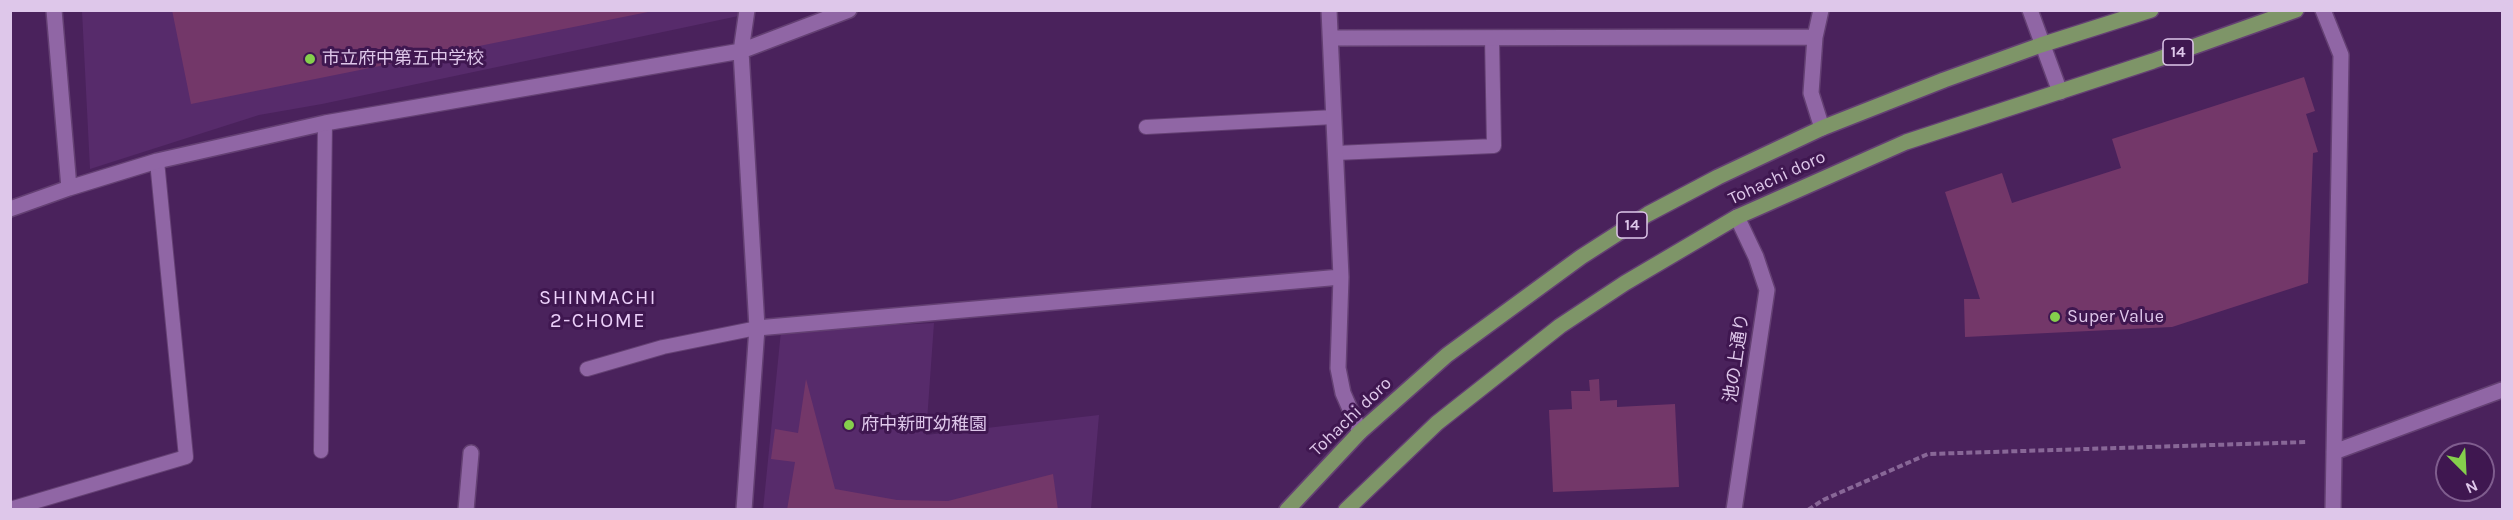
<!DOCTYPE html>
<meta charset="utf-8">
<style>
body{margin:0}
#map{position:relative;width:2513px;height:520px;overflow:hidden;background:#4a225c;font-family:Karla,sans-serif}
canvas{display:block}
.frame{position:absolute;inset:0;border:12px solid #dec7ea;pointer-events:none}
.north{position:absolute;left:2435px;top:442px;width:60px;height:60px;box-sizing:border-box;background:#3f1750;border:2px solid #7f5d8e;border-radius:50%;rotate:156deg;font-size:16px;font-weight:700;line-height:24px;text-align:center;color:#dec7ea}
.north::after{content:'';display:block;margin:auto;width:21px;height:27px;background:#85cf4c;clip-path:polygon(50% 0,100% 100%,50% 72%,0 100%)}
</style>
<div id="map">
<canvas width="2513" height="520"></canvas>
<div class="frame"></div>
<div class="north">N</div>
</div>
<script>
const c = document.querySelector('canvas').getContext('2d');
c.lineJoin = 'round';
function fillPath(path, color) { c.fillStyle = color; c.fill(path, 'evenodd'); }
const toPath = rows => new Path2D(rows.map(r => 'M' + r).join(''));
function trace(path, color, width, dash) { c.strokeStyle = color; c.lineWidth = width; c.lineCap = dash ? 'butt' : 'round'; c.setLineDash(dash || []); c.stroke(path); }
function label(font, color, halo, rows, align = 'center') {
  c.font = font + ' Karla,"Noto Sans JP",sans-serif'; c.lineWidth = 6; c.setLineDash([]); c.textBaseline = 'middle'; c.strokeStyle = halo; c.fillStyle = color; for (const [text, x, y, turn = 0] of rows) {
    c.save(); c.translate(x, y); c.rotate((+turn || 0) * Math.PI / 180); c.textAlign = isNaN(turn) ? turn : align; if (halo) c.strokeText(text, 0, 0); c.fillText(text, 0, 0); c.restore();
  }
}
fillPath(toPath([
 [82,11,748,11,748,14,322,104,259,115,90,169],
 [934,323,926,435,1099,415,1091,509,763,510,781,331]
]), '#572b6b');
fillPath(toPath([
 [172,10,648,10,648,12,191,104],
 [2304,77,2315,111,2306,114,2318,152,2313,153,2308,283,2172,327,1965,337,1964,299,1980,299,1945,192,2002,173,2012,203,2121,168,2112,139],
 [806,379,835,489,897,500,948,501,1053,474,1058,510,787,510,795,462,771,459,775,429,798,433],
 [1599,379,1600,401,1617,400,1617,407,1675,404,1679,487,1553,492,1549,410,1572,409,1571,391,1590,391,1589,380]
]), '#733769');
const service = toPath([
 [1146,127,1334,117],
 [1336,153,1494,146,1492,38],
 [587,369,663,347,757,328],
 [321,451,325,123],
 [10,509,186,457,157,161]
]);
const minor = toPath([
 [54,10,69,188],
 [1329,10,1341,277,1338,368,1343,393,1360,432],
 [1821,10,1815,37,1811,93,1822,128],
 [2323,10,2341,55,2333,510],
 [1331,38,1815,37],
 [10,209,69,188,157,161,325,123,741,51,849,10],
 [757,328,1341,277],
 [2334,452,2502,390],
 [466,510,471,453],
 [744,510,757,328,741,51,747,10]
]);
const tertiary = toPath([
 [2030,10,2060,92],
 [1734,510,1767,290,1756,257,1737,217]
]);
const primary = toPath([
 [1287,510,1360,432,1447,355,1581,257,1648,214,1718,177,1822,128,1944,80,2041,45,2151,10],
 [1346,510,1437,423,1560,326,1625,283,1737,217,1906,142,2153,61,2296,10]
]);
trace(service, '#644073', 16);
trace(minor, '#644073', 18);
trace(tertiary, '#644073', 18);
trace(primary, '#644073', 18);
trace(toPath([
 [1808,510,1823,500,1928,454,2308,442]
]), '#886797', 4, [6, 3]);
trace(service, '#9066a5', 14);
trace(minor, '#9066a5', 15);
trace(tertiary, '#9066a5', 15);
trace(primary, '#7e9568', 15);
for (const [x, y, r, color] of [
 [310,59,6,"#85cf4c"],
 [2055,317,6,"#85cf4c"],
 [849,425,6,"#85cf4c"]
]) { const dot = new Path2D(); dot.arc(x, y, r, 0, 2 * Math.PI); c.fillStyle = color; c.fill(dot); trace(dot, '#3f1750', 2); }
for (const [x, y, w] of [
 [2178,52,30],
 [1632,225,30]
]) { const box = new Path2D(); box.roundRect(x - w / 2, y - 13, w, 26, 4.5); c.fillStyle = '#3f1750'; c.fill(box); trace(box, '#dec7ea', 1.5); }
label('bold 16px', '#dec7ea', null, [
 ["14",2178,52],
 ["14",1632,225]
]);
label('18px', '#dec7ea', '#3f1750', [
 ["市立府中第五中学校",322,59],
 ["Super Value",2067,317],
 ["府中新町幼稚園",861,425]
], 'left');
label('18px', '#dec7ea', '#3f1750', [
 ["Tohachi doro",1777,178,-25],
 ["池の上通り",1737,358,-82],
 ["Tohachi doro",1351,417,-44]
]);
c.letterSpacing = '1.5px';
label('20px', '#ecd0fa', '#3f1750', [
 ["SHINMACHI",598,298],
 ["2-CHOME",598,321]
]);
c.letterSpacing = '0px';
</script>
